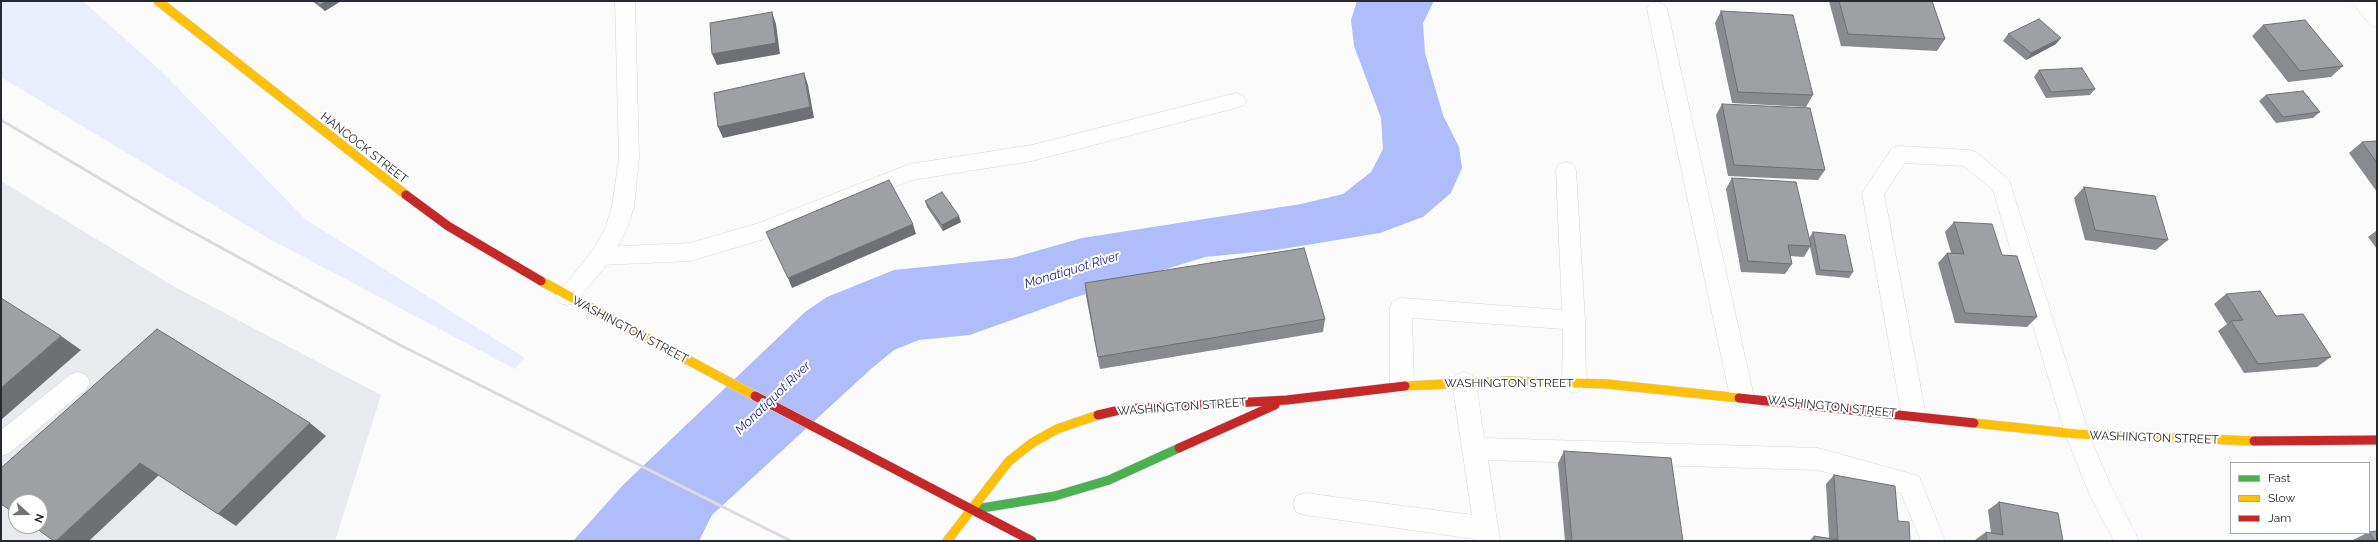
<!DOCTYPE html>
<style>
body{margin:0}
#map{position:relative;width:2378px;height:542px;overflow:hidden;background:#fbfbfb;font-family:Raleway,sans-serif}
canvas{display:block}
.frame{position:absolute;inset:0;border:2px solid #262832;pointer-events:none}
.legend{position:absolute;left:2230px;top:462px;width:140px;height:72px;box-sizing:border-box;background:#fff;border:1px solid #a8a9ad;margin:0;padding:5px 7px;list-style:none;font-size:12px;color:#262832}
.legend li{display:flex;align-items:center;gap:8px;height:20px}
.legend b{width:20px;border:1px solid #a8a9ad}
.north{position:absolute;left:8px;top:494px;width:40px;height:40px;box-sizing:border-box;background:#fff;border:1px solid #a8a9ad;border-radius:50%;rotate:111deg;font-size:11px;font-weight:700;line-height:16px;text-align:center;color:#262832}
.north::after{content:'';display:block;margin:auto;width:14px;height:18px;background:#717278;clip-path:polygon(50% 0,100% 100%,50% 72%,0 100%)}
</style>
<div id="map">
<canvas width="2378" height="542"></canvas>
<div class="frame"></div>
<ul class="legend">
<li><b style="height:5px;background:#4caf50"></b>Fast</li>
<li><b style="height:5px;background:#ffc107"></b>Slow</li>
<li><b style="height:5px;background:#c62828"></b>Jam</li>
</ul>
<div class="north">N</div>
</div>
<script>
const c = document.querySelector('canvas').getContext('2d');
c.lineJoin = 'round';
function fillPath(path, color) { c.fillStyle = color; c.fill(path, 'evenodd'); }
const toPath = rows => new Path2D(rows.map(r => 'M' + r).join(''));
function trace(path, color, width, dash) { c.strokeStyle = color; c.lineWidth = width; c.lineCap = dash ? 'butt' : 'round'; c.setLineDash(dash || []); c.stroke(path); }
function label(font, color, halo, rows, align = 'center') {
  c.font = font + ' Raleway,sans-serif'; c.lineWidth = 4; c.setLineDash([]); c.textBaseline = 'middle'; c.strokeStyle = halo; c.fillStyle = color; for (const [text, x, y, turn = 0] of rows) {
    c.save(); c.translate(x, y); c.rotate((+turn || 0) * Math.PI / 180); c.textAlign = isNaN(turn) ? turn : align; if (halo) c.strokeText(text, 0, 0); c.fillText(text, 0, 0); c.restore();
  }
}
fillPath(toPath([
 [1,181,175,287,381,395,335,541,1,541],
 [16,502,40,502,40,526,16,526]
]), '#e9eaee');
fillPath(toPath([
 [1,1,83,1,165,75,305,219,525,358,515,369,268,238,1,77]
]), '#e9edfc');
fillPath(toPath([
 [1357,1,1434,1,1423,23,1425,53,1443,115,1459,147,1462,168,1451,193,1423,217,1380,233,1276,250,1205,257,1070,299,970,335,919,340,894,350,871,369,712,515,699,541,573,541,623,485,805,312,827,297,894,270,1012,258,1082,238,1301,204,1343,194,1371,172,1383,149,1381,118,1354,46,1351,20]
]), '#afbdfa');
const lane = toPath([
 [1657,2,1664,4,1667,9,1754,397,1750,404,1742,407,1734,404,1730,397,1647,9,1650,4,1657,2],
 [1236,93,1243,96,1246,101,1243,106,1032,161,912,180,771,237,690,261,601,265,593,262,590,256,593,250,601,247,690,243,759,223,910,164,1032,145,1236,93],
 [1899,146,1969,150,1976,152,2009,180,2089,434,2085,442,2077,445,2069,442,2065,434,1993,190,1964,166,1905,163,1884,194,1926,416,1922,423,1914,427,1906,423,1902,416,1862,193,1892,148,1899,146],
 [1566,162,1573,164,1576,170,1585,320,1586,383,1582,390,1574,393,1566,390,1562,383,1563,329,1412,318,1414,386,1410,393,1402,396,1394,393,1390,386,1390,308,1393,301,1401,298,1562,310,1556,170,1559,164,1566,162],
 [78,372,86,375,90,382,86,389,9,453,1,456,1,430,70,375,78,372],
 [1464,372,1472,375,1476,382,1484,438,1818,448,1919,476,1945,541,1921,541,1901,493,1818,470,1488,460,1500,541,1476,541,1475,539,1305,515,1296,512,1293,504,1296,496,1305,493,1472,515,1452,382,1456,375,1464,372]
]);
const street = toPath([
 [615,1,635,1,639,158,634,207,626,231,609,262,575,303,567,305,559,303,556,296,593,250,605,229,612,207,619,158,615,1],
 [2351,1,2372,1,2377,7,2377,27,2370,25,2351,1],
 [2077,423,2085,426,2110,484,2139,541,2114,541,2091,498,2065,434,2069,426,2077,423]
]);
const fast = toPath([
 [970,510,1055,496,1109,480,1179,448]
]);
const slow = toPath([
 [158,1,406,195],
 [541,281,755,396],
 [1405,386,1509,381,1607,384,1739,398],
 [1974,423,2077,434,2254,441],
 [947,541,1009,461,1032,443,1057,429,1098,415]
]);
const jam = toPath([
 [406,195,448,226,541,281],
 [755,396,1032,541],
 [1739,398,1974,423],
 [1098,415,1124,409,1287,400,1405,386],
 [2254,441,2377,440],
 [1179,448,1275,405]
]);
trace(lane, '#d5d7db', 1);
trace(street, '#d5d7db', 1);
trace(fast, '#d5d7db', 10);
trace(slow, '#d5d7db', 10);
trace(jam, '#d5d7db', 10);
fillPath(lane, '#fefefe');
fillPath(street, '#fefefe');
trace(fast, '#4caf50', 9);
trace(slow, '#ffc107', 9);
trace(jam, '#c62828', 9);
trace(toPath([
 [1,120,163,216,398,344,791,541]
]), '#dbdbdb', 3);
fillPath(toPath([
 [312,1,341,1,325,11],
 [1829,1,1932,1,1945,39,1937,51,1841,46],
 [1721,11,1813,95,1806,107,1732,103,1715,23],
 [2263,25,2343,66,2331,77,2288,82,2252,36],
 [2008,34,2056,44,2026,60,2003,41],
 [2039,70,2095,89,2090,95,2046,98,2034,77],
 [2266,95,2320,112,2313,118,2276,123,2259,101],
 [1722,104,1825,170,1818,180,1728,176,1716,115],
 [2377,141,2377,192,2349,153,2362,142],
 [1732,178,1809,238,1813,232,1853,272,1849,278,1816,275,1810,247,1804,257,1790,256,1792,264,1785,274,1741,272,1726,189],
 [2084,187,2168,240,2156,250,2085,240,2074,198],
 [925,201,961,222,943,231,927,207],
 [1954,222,2002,255,2037,317,2027,327,1955,323,1938,263,1947,253,1951,253,1945,232],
 [2376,231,2377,231,2377,249,2368,237],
 [1085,283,1325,319,1323,332,1100,369,1086,296],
 [2226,294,2276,316,2331,357,2317,367,2244,373,2218,331,2227,324,2214,304],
 [1564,451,1683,541,1565,541,1558,463],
 [1834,475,1898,521,1910,541,1809,541,1814,536,1829,538,1826,484],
 [1999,502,2063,541,1987,541,1991,533,1988,510],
 [1986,532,1987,541,1975,541,1975,540],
 [2369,532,2377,541,2354,541,2353,540,2367,533,2369,533]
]), '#898a8d');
fillPath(toPath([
 [326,1,341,1,325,11,320,5],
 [772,12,776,24,780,54,717,65,712,54],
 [2061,38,2056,44,2026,60,2031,53],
 [804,73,808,85,814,118,723,138,718,127],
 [959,216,961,222,943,231,942,225],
 [913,224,916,234,792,288,788,278],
 [61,336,81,350,1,420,1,388],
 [310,423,326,436,236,526,218,514],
 [140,463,159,475,89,541,56,541]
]), '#6f7073');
const building = toPath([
 [315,1,326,1,320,5,315,1],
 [1839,1,1932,1,1945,39,1848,34,1839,1],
 [1721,11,1793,15,1813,95,1738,92,1721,11],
 [772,12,776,43,712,54,710,23,772,12],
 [2039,19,2061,38,2031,53,2008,34,2039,19],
 [2305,20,2343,66,2300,71,2263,25,2305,20],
 [2082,68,2095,89,2051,92,2039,70,2082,68],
 [804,73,810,107,718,127,714,93,804,73],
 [2303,91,2320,112,2283,117,2266,95,2303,91],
 [1722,104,1810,108,1825,170,1734,165,1722,104],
 [2377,141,2377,163,2362,142,2377,141],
 [1732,178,1796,182,1811,246,1788,245,1792,264,1748,261,1732,178],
 [889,180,913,224,788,278,766,232,889,180],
 [2084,187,2155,196,2168,240,2095,230,2084,187],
 [942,192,959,216,942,225,925,201,942,192],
 [1954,222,1992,224,2002,255,2017,256,2037,317,1965,313,1947,253,1964,254,1954,222],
 [1813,232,1845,235,1853,272,1820,270,1813,232],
 [1304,248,1325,319,1098,357,1085,283,1304,248],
 [2260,291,2276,316,2303,314,2331,357,2258,364,2231,321,2243,320,2226,294,2260,291],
 [1,298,61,336,1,388,1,298],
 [157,329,310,423,218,514,140,463,56,541,54,541,33,526,40,526,40,502,16,502,16,514,1,504,1,468,157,329],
 [1564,451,1671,458,1683,541,1572,541,1564,451],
 [1834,475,1895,486,1898,521,1909,522,1910,541,1815,541,1814,536,1838,540,1834,475],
 [1999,502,2058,513,2063,541,1987,541,1986,532,2003,535,1999,502],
 [2377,531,2377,541,2375,541,2369,532,2377,531]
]);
fillPath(building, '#9fa0a4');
trace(building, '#6f7073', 1);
label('12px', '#262832', '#fff', [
 ["HANCOCK STREET",364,148,38],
 ["WASHINGTON STREET",630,330,28],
 ["WASHINGTON STREET",1509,383],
 ["WASHINGTON STREET",1182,407,-4],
 ["WASHINGTON STREET",1832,407,6],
 ["WASHINGTON STREET",2154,438,2]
]);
label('italic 13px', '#222788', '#fff', [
 ["Monatiquot River",1072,270,-17],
 ["Monatiquot River",773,398,-44]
]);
</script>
